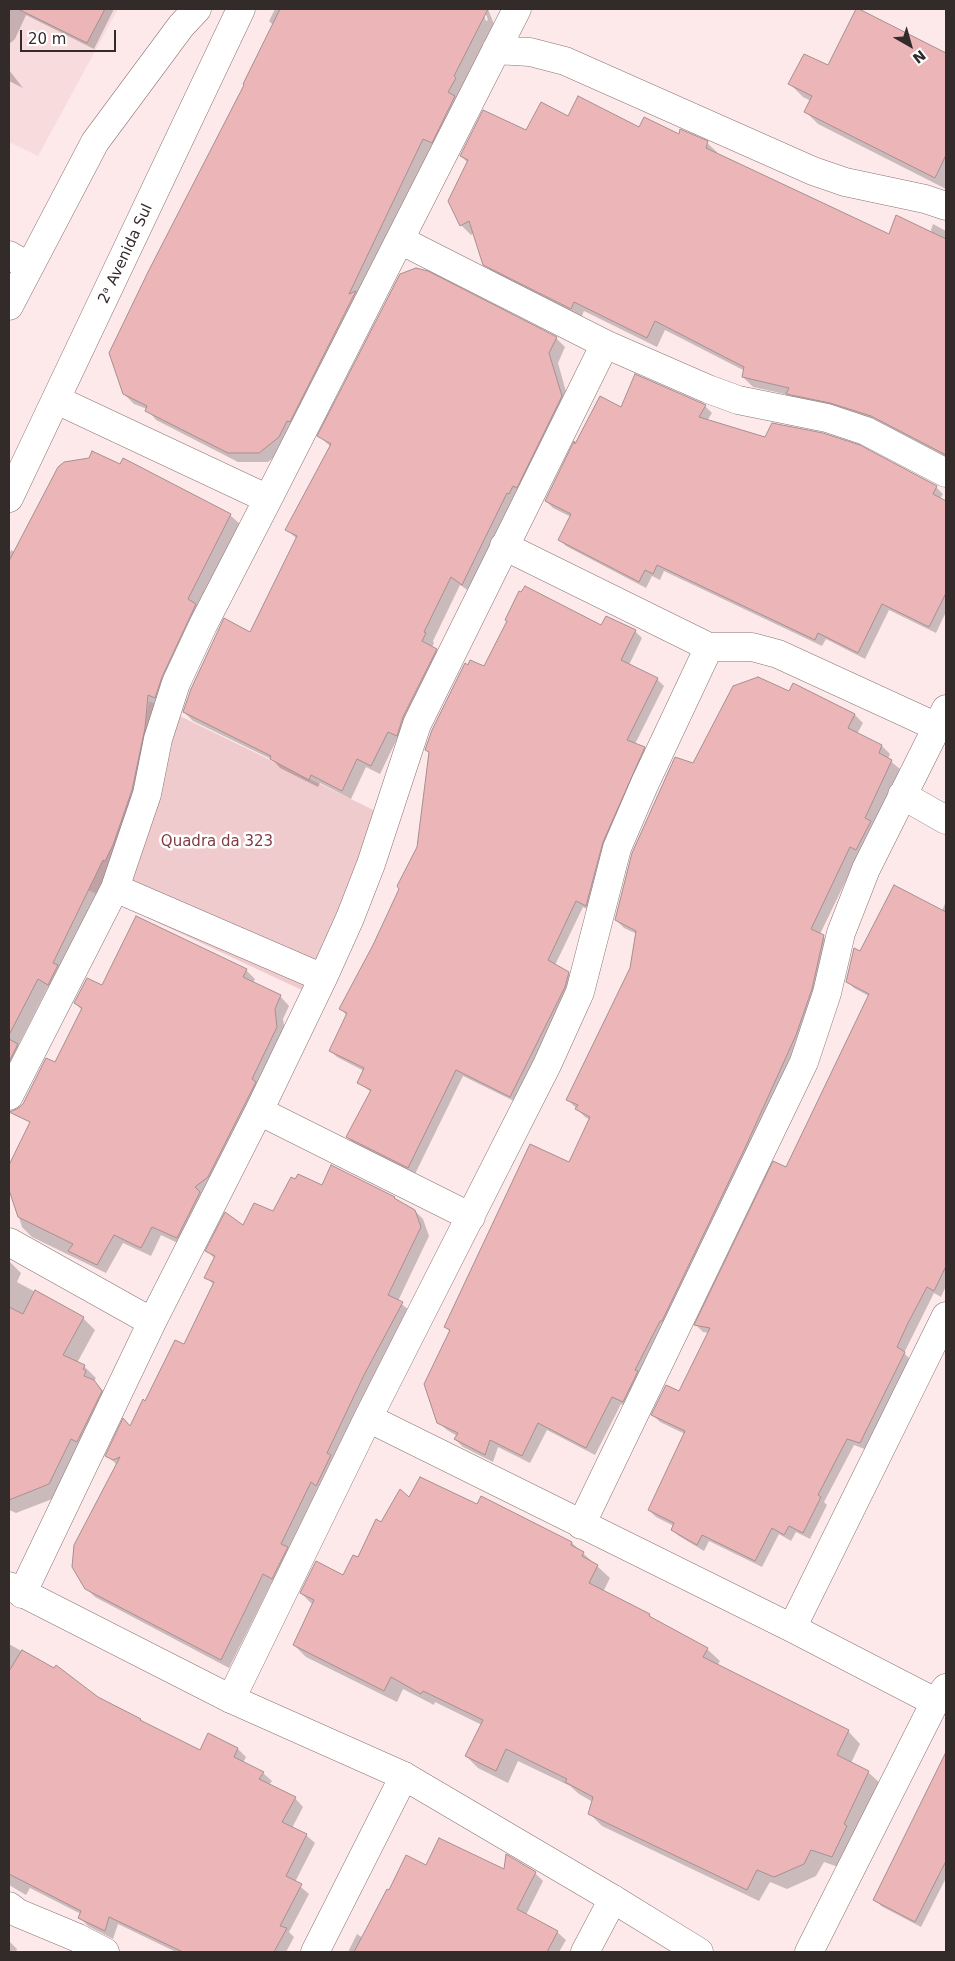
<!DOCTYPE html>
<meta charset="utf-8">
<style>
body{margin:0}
#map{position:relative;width:955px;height:1961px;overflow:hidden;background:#fee9ea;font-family:"DejaVu Sans",sans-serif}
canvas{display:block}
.frame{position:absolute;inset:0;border:10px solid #332a2a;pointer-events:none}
.north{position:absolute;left:885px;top:20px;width:50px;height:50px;-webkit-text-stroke:4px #fff;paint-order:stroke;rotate:142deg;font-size:14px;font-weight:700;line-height:20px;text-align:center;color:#332a2a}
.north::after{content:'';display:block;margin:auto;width:18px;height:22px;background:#332a2a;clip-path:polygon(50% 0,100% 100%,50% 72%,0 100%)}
.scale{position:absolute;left:20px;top:30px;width:96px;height:22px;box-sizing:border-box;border:2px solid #332a2a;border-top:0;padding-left:6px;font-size:15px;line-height:18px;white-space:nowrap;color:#332a2a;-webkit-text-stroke:4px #fff;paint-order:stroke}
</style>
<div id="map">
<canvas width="955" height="1961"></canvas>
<div class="frame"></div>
<div class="north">N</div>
<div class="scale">20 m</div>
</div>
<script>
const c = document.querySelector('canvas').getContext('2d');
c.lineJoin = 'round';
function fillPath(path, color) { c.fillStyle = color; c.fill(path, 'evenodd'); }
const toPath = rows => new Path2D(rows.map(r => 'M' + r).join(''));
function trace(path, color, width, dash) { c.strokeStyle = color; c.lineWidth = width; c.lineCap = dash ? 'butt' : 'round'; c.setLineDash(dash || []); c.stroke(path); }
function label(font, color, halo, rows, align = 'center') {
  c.font = font + ' "DejaVu Sans",sans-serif'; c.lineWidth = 5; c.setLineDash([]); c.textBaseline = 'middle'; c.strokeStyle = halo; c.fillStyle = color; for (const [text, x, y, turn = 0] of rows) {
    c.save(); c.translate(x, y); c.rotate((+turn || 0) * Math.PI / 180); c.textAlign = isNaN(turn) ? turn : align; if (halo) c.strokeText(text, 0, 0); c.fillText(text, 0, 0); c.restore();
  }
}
fillPath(toPath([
 [9,9,118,9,38,156,9,142]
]), '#f7dbdd');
fillPath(toPath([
 [149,701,394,820,321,999,88,890,132,792]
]), '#f0cbcd');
fillPath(toPath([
 [9,9,114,9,94,49,26,15,15,39,9,44],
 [275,9,482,9,486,21,488,20,484,9,488,9,494,24,288,446,268,462,238,462,156,420,147,409,134,404,124,394,246,85,273,25,269,21],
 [857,9,946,54,946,189,818,124,805,111,811,101,803,97,790,84,828,67],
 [9,70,23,88,9,81],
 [568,118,639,128,707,143,717,152,716,154,890,236,930,233,933,224,946,231,946,459,798,403,789,395,753,387,743,377,745,371,665,330,657,347,584,311,581,318,495,274,484,264,474,233,471,235,461,225,468,163,461,156],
 [556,338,565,347,558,363,570,406,472,593,460,585,433,641,434,643,432,647,445,658,406,744,397,739,380,774,366,767,351,799,320,783,318,787,280,768,273,760,193,721,184,712,250,633,297,539,287,530,331,447,319,436],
 [705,406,712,413,707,421,936,487,943,494,940,499,946,503,946,612,936,633,889,610,865,659,826,639,822,646,664,571,660,580,652,576,646,588,566,546,560,540,571,517,553,508,546,501,575,443,577,445,621,408],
 [230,515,240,524,141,800,58,994,48,987,18,1046,27,1055,9,1080,9,555,11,550,15,552],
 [602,627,635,631,642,638,629,665,657,679,664,686,635,744,644,748,651,754,593,912,583,907,555,965,568,973,575,980,518,1103,463,1076,415,1174,354,1144,347,1137,371,1092,359,1083,364,1071,337,1057,330,1050,347,1016,341,1009,374,946,418,847,430,753,426,749,485,668],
 [793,685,855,715,863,723,857,734,882,746,890,754,888,759,900,769,820,934,832,944,820,997,631,1409,621,1404,595,1455,547,1430,530,1463,498,1447,493,1462,463,1447,455,1439,457,1436,447,1430,438,1422,450,1332,446,1327,569,1164,590,1120,585,1117,567,1099,632,968,637,934,624,928,616,920,694,765,789,693],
 [946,901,946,1286,941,1297,934,1293,904,1353,911,1360,867,1450,854,1445,824,1502,827,1505,810,1539,796,1532,791,1541,779,1534,762,1567,709,1541,704,1551,679,1536,672,1530,674,1526,656,1517,649,1510,685,1434,660,1422,653,1415,680,1393,709,1333,703,1332,696,1325,787,1169,869,996,854,988,847,981,860,952,942,911],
 [246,970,255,979,253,983,280,996,289,1006,283,1019,286,1037,186,1247,161,1235,151,1256,123,1243,106,1273,32,1237,22,1227,9,1185,9,1168,82,1010,75,1003,103,987],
 [322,1186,394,1198,399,1202,415,1211,423,1219,429,1236,398,1301,410,1311,281,1586,272,1582,229,1668,95,1597,86,1588,117,1465,107,1455,131,1427,184,1346,214,1285,206,1277,215,1259,207,1251,243,1227],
 [9,1261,21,1273,17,1282,83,1318,95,1330,77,1363,84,1366,96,1378,94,1381,105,1393,60,1496,16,1513,9,1510],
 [481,1497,572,1543,610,1578,603,1592,707,1649,720,1661,717,1666,848,1731,860,1744,851,1763,868,1772,881,1784,844,1869,824,1862,816,1876,787,1889,770,1882,759,1901,602,1826,589,1813,593,1802,579,1794,570,1786,518,1761,508,1783,478,1768,466,1756,482,1725,435,1702,434,1705,403,1689,397,1702,306,1657,294,1645,313,1605,301,1593,344,1576,382,1524,410,1499,477,1506],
 [9,1644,55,1670,97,1698,140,1720,144,1724,201,1751,238,1749,246,1757,243,1763,263,1773,272,1781,269,1785,295,1798,303,1807,292,1828,306,1835,315,1843,295,1882,309,1894,289,1932,294,1937,286,1952,176,1952,118,1924,113,1939,88,1926,80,1918,81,1914,30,1888,26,1895,9,1885],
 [946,1754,946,1878,921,1927,881,1906,875,1899],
 [426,1867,535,1873,543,1881,526,1915,557,1932,566,1940,559,1952,348,1952,357,1934,363,1938,390,1891],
 [9,1941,17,1949,16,1952,9,1952]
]), '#0003');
const building = toPath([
 [18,9,105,9,87,43,18,9],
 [280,9,488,9,454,76,456,78,448,92,455,96,432,143,423,139,349,294,356,291,290,422,287,421,279,437,259,453,228,453,145,411,147,406,123,394,109,353,148,272,244,85,243,84,280,9],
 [856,9,859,9,946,53,946,155,935,178,804,112,812,96,788,84,804,54,828,65,856,9],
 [578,96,639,127,644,117,679,134,680,129,708,141,706,148,889,234,896,215,946,239,946,455,871,416,830,403,786,394,789,388,742,377,744,367,655,321,647,338,574,302,571,309,483,265,469,221,460,226,448,201,468,160,460,156,483,110,526,130,541,102,568,116,578,96],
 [416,268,428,271,557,337,549,353,562,396,517,488,513,486,509,494,507,493,462,585,451,577,424,632,426,633,422,641,437,649,403,717,397,736,388,732,371,766,357,759,342,791,311,775,309,780,270,759,271,756,183,712,191,689,224,618,250,632,297,536,285,530,331,444,317,436,400,274,416,268],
 [635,374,706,405,699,417,765,437,772,423,823,433,860,445,937,486,933,494,946,501,946,593,929,627,882,604,858,653,818,633,815,640,657,565,653,574,645,570,639,582,558,540,571,514,545,501,574,441,575,444,600,396,621,407,635,374],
 [92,451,120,464,123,458,231,514,188,599,196,604,162,677,155,698,148,695,145,728,132,790,113,845,105,861,103,860,53,963,58,965,48,985,38,979,9,1035,9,561,58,467,64,462,89,458,92,451],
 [525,586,601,625,606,616,636,630,621,660,658,678,627,740,645,747,603,842,586,906,576,901,548,960,569,972,565,987,510,1097,456,1070,408,1168,346,1137,371,1090,357,1083,364,1068,329,1051,347,1013,339,1009,373,945,399,889,397,886,417,847,429,752,425,750,432,730,465,663,468,665,470,660,484,666,507,621,505,620,519,591,521,592,525,586],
 [758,677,789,691,793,683,855,714,848,728,882,745,879,753,892,760,865,818,871,821,856,850,850,847,811,929,824,935,812,989,796,1035,745,1148,662,1321,660,1321,635,1370,638,1371,623,1402,612,1397,586,1448,538,1423,522,1456,490,1440,485,1455,454,1439,458,1433,437,1423,424,1384,450,1330,444,1327,530,1144,569,1162,590,1117,575,1109,578,1105,566,1100,630,968,636,931,615,920,632,853,675,757,693,763,733,686,758,677],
 [894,885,946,912,946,1266,934,1291,927,1287,908,1323,897,1347,905,1352,860,1443,847,1439,818,1495,821,1497,803,1533,789,1526,784,1535,772,1528,755,1561,702,1535,697,1545,671,1530,674,1523,648,1510,685,1431,651,1415,666,1385,679,1391,710,1328,694,1325,773,1161,786,1167,869,994,846,982,854,948,860,951,894,885],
 [136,916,247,969,243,977,281,995,275,1009,277,1027,252,1079,256,1082,208,1177,195,1187,200,1192,177,1238,152,1227,141,1248,114,1235,97,1265,68,1251,73,1244,18,1217,9,1190,9,1165,30,1122,9,1112,17,1109,23,1104,46,1058,55,1062,82,1008,74,1003,87,978,102,985,136,916],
 [9,1039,18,1044,9,1062,9,1039],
 [331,1165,395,1197,394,1198,415,1210,421,1227,388,1295,403,1302,364,1375,327,1453,331,1455,316,1486,311,1482,281,1544,288,1547,272,1579,263,1574,221,1660,85,1589,72,1567,74,1545,120,1457,113,1460,105,1456,123,1418,130,1426,143,1399,145,1401,175,1340,184,1344,214,1282,204,1278,215,1256,205,1251,225,1212,243,1225,254,1203,273,1211,291,1177,295,1179,298,1174,322,1185,331,1165],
 [35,1290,84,1317,63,1355,85,1365,83,1369,86,1371,84,1376,94,1380,102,1391,77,1442,71,1439,49,1484,9,1500,9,1307,23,1314,35,1290],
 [420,1477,477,1504,481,1496,572,1542,571,1545,584,1552,582,1556,598,1565,589,1583,650,1614,649,1616,708,1648,703,1657,849,1730,837,1755,869,1771,844,1824,847,1826,832,1857,811,1850,804,1864,774,1877,757,1870,747,1890,588,1814,593,1797,565,1782,567,1779,506,1749,496,1771,465,1756,483,1720,423,1691,421,1694,391,1677,384,1691,293,1645,314,1600,300,1593,316,1561,343,1575,353,1555,358,1557,376,1519,381,1522,400,1489,409,1497,420,1477],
 [22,1650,54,1668,56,1665,98,1697,141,1719,140,1720,200,1750,208,1733,238,1748,234,1757,264,1772,259,1779,296,1797,282,1822,307,1834,286,1876,302,1884,280,1926,287,1928,274,1952,183,1952,109,1917,105,1931,78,1918,81,1911,9,1874,9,1671,22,1650],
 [946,1752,946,1861,915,1922,873,1900,946,1752],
 [439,1838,504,1869,506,1854,536,1872,517,1909,558,1931,547,1952,354,1952,387,1889,389,1890,406,1855,426,1865,439,1838]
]);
fillPath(building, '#ecb5b8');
trace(building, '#a68f90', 1);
const minor = toPath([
 [496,50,530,52,565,61,813,171,845,182,925,199,946,206],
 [400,240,605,344,708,389,738,400,827,418,866,431,946,473],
 [9,255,28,266],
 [57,400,268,499],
 [504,546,709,647,752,647,778,654,937,727],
 [902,795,946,820],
 [115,888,323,978],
 [9,1096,115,888,147,794,158,739,176,683,203,625,268,499,517,9],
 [259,1111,471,1217],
 [9,1242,152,1322],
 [368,1418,792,1628,935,1702],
 [581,1525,804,1062,827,993,841,933,866,869,946,709],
 [22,1594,152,1322,259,1111,323,978,350,918,371,864,417,724,605,344],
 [792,1628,946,1316],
 [231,1699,368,1418,547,1065,580,992,617,848,645,783,709,647],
 [9,1906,18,1913,78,1938,105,1952],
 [315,1952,404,1776],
 [585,1952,613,1899],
 [809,1952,935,1702,946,1688]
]);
const tertiary = toPath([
 [9,306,95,142,181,26,197,9],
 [9,498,241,9],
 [9,1586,231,1699,404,1776,613,1899,699,1952]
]);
trace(minor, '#887273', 29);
trace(tertiary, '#887273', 29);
trace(minor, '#fff', 28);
trace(tertiary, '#fff', 28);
label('15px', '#332a2a', '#fff', [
 ["2ᵃ Avenida Sul",126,254,-65]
]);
label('15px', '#803c44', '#fff', [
 ["Quadra da 323",217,842]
]);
</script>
